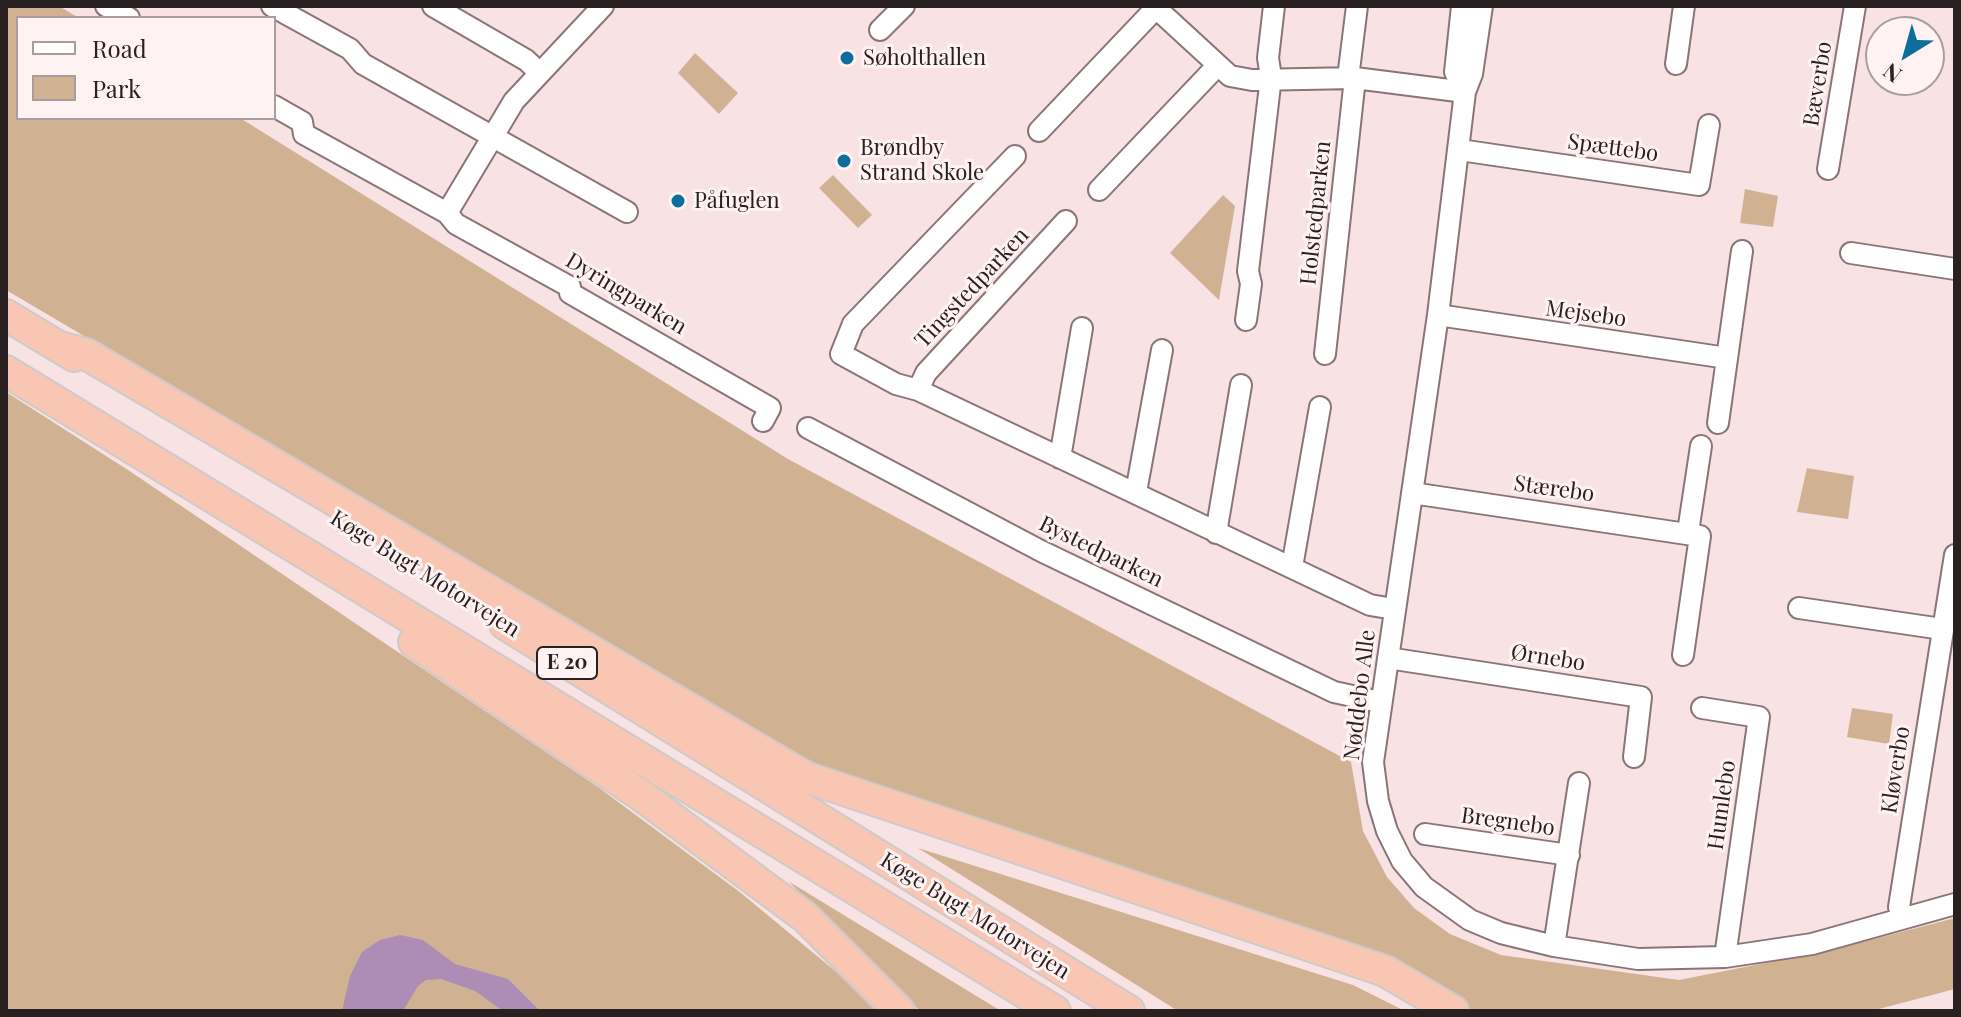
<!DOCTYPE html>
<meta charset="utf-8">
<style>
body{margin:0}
#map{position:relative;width:1961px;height:1017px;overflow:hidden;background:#f8e2e3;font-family:"Playfair Display",serif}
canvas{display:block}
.frame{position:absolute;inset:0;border:8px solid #292121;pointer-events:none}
.legend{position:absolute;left:16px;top:16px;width:260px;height:104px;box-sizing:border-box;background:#fff2f2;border:2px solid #a99e9e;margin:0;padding:10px 14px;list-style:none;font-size:24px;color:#292121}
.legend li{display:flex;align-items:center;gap:16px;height:40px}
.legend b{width:40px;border:2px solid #a99e9e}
.north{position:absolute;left:1865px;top:16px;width:80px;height:80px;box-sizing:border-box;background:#fff2f2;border:2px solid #a99e9e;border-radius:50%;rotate:217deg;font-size:22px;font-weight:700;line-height:32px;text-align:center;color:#292121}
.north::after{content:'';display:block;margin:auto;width:28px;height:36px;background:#0d6e9c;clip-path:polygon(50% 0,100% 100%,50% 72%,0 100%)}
</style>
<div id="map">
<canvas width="1961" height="1017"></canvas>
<div class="frame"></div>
<ul class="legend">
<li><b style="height:10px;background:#fff"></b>Road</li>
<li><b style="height:22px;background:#d0b293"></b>Park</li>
</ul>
<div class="north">N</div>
</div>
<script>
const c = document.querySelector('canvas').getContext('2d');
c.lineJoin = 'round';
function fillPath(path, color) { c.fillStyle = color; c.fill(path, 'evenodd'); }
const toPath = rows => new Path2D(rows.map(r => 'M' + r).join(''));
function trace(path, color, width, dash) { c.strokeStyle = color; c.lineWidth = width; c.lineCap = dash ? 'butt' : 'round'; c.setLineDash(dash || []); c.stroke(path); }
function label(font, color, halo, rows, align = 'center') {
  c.font = font + ' "Playfair Display",serif'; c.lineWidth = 6; c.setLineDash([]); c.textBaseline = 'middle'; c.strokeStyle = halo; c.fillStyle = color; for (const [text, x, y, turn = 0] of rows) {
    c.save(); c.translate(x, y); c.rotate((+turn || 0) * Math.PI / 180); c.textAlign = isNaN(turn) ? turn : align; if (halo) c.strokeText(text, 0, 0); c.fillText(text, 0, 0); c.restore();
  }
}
fillPath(toPath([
 [6,6,59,6,79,18,18,18,18,118,240,118,788,459,1351,762,1363,831,1387,877,1414,908,1450,934,1501,955,1679,980,1836,949,1955,918,1955,989,1871,1011,1474,1011,1387,958,835,774,749,728,6,290],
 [695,53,738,93,719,114,678,73],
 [833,175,872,215,858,228,819,188],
 [1745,189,1778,196,1773,227,1740,223],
 [1223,195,1235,206,1219,300,1170,253],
 [6,392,128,470,598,787,741,893,840,975,876,1011,6,1011],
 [1807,468,1854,476,1848,519,1797,512],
 [1852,708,1893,714,1889,744,1847,737],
 [918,848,1353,985,1405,1011,1178,1011],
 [788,881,1001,1011,920,1011]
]), '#d0b293');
fillPath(toPath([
 [400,935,423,940,455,964,508,979,540,1011,503,1011,475,991,441,979,426,980,418,986,403,1011,342,1011,350,976,362,952,380,940]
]), '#ad8db6');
const minor = toPath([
 [106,6,129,18],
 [272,6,350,49,363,64,627,212],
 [433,6,526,60,539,72],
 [1462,6,1455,72,1465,92],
 [1482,6,1472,74,1465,92,1438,315,1373,762,1378,801,1387,831,1402,861,1424,887,1470,920,1501,933,1554,946,1638,959,1725,957,1812,944,1955,904],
 [880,30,904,6],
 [1676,64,1684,6],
 [1348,78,1357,6],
 [274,106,302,122,304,134,447,213,456,224,570,287,570,293,770,408,763,421],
 [1039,131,1156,8,1230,76,1252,80,1355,78,1465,92],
 [1460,150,1699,185,1709,125],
 [1015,156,853,324,841,354,896,384,918,390,1370,605,1394,609],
 [1828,169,1855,6],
 [1099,190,1217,66],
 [447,213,514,101,603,6],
 [1851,253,1955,269],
 [1438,315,1727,358],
 [1246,320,1251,284,1248,271,1271,77,1268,58,1274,6],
 [1325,354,1355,78],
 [918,390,926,373,1066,221],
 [1718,423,1742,251],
 [808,428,1041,551,1334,692,1380,702],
 [1060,458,1082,328],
 [1136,492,1162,350],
 [1412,493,1700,536,1683,655],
 [1688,532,1701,446],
 [1216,533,1241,385],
 [1292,567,1320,407],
 [1799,608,1942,629],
 [1388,658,1641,697,1634,757],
 [1702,708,1759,717,1725,957],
 [1425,834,1569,855],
 [1903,918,1899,907,1955,555],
 [1554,946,1579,783]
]);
const highway = toPath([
 [6,315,74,356],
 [59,347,86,354,805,777,1385,971,1453,1011],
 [6,371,1055,1011],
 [505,624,1129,1011],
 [414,642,642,796,805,917,899,1011]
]);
trace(minor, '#897577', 24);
trace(highway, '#cccaca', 34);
trace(minor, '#fff', 20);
trace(highway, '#fac6b4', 30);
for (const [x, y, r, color] of [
 [847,58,8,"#0d6e9c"],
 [844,161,8,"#0d6e9c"],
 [678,201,8,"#0d6e9c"]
]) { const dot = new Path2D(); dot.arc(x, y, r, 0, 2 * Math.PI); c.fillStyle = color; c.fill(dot); trace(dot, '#fff2f2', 3); }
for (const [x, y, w] of [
 [567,663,60]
]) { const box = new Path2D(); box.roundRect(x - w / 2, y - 16, w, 32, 6); c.fillStyle = '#fff2f2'; c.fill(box); trace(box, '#292121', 2); }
label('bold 20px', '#292121', null, [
 ["E 20",567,663]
]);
label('22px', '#292121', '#fff2f2', [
 ["Søholthallen",863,58],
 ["Brøndby",860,148],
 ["Strand Skole",860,173],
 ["Påfuglen",694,201]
], 'left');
label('22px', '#292121', '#fff2f2', [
 ["Bæverbo",1818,84,-81],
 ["Spættebo",1613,148,8],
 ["Holstedparken",1316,213,-84],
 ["Tingstedparken",972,288,-47],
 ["Dyringparken",626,294,31],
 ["Mejsebo",1586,314,8],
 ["Stærebo",1554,489,8],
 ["Bystedparken",1101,552,26],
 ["Køge Bugt Motorvejen",425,574,32],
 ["Ørnebo",1548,658,9],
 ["Nøddebo Alle",1360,695,-83],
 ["Kløverbo",1896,770,-81],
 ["Humlebo",1722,805,-82],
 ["Bregnebo",1508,822,8],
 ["Køge Bugt Motorvejen",975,916,32]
]);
</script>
